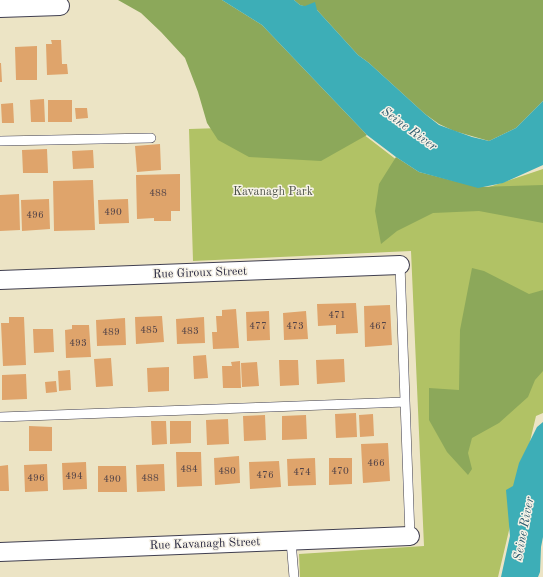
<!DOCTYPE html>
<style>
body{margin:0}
canvas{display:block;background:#ece4c5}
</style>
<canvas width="543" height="577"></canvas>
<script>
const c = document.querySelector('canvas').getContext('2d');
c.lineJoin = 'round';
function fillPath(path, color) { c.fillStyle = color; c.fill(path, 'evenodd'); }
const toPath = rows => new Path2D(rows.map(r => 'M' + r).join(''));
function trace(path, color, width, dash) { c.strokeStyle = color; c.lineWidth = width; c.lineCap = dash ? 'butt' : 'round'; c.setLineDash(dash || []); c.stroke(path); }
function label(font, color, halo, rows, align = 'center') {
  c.font = font + ' "Old Standard TT",serif'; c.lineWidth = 3; c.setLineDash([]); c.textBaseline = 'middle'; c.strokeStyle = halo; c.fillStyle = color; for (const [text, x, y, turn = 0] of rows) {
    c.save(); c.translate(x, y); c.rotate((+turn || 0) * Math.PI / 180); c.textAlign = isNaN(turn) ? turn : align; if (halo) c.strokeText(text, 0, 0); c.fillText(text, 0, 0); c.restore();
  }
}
fillPath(toPath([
 [350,124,415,174,477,191,543,169,543,413,536,416,498,577,300,577,299,554,424,546,411,251,193,261,189,129]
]), '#b1c265');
fillPath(toPath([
 [118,0,222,0,262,25,367,135,321,161,249,157,218,140,207,123,198,92,185,58,161,32,141,13],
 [294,0,543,0,543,101,516,128,489,141,454,131,439,124,425,114,369,63,358,55,317,10,300,5],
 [396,157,419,172,478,187,543,185,543,223,479,211,433,213,397,231,381,244,375,211,379,184],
 [472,268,484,271,529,294,543,290,543,371,535,380,528,397,499,423,472,438,468,453,472,469,468,475,447,452,429,420,429,388,459,390,460,330]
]), '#8ca85a');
fillPath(toPath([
 [222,0,294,0,300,5,305,6,315,2,317,10,358,55,369,63,425,114,439,125,472,137,489,141,516,128,543,101,543,165,503,183,478,188,419,172,396,157,367,135,262,25],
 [543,422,543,537,541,547,540,572,538,577,501,577,510,536,506,490,513,486,519,463,537,427]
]), '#3daeb7');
fillPath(toPath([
 [51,40,61,40,62,64,67,64,68,74,47,75,46,44,52,44],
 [37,46,37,80,16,80,15,47],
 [0,63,1,63,2,82,0,82],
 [44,99,45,122,31,122,30,100],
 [48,100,72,100,72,122,48,122],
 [13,103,14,123,2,123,1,104],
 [75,108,87,108,88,118,76,119],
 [160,144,161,170,137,172,135,146],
 [47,149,48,173,23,173,22,150],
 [93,150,94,168,73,169,72,151],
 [180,174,180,211,171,211,171,221,154,221,154,218,137,219,136,175],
 [93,180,95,230,54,231,53,181],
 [19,194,20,230,0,231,0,195],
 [49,199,50,229,22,231,21,200],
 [128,199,129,223,99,224,98,200],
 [356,303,358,333,336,334,336,325,318,326,317,304],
 [390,305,392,345,365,347,364,306],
 [236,309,239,348,213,349,212,332,217,332,216,316,222,316,222,310],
 [269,311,270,340,247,341,246,312],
 [306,311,308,339,284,340,283,313],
 [162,316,164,342,136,344,135,317],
 [9,317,24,317,26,365,3,366,1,323,9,323],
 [204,317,205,343,177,344,176,319],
 [125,318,126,345,97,346,96,320],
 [72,325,89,325,91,357,66,358,65,330,72,329],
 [33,329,53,329,54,352,34,353],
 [206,355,208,378,194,379,193,356],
 [111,358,113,386,96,387,94,359],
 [344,359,345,382,317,384,316,360],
 [279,360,298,360,299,385,280,386],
 [240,361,241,388,223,388,222,366,232,366,231,362],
 [257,362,259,386,242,387,241,363],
 [169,367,169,391,148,392,147,368],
 [70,370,71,390,59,391,58,371],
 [26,374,27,399,2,400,2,375],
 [56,381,57,392,46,393,45,382],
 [356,413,357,437,336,438,335,414],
 [373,414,374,436,360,437,359,415],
 [265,415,266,440,244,441,243,416],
 [306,415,307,439,282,440,282,416],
 [228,419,229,444,207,445,206,420],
 [151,421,166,421,167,444,152,445],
 [170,421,191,421,191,443,170,444],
 [29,426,52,427,52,451,29,451],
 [388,443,390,481,363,483,361,444],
 [176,452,201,452,202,486,177,487],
 [239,456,240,483,215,485,214,458],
 [315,458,316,485,288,486,287,459],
 [329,458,352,458,352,484,329,485],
 [279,461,281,487,250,489,249,462],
 [86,462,87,489,63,490,62,463],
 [47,464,48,491,25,492,24,465],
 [164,464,165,491,137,492,136,465],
 [8,465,9,491,0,491,0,466],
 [98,466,126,466,127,492,98,492]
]), '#dfa46b');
const lane = toPath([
 [0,141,151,138],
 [400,265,410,536],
 [0,417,405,402],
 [291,541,294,577]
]);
const street = toPath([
 [0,8,60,6],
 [0,280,400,265],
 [0,552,410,536]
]);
trace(lane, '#403f50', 10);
trace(street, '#403f50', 20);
trace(lane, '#fff', 9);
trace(street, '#fff', 18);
label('10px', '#514247', null, [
 ["488",158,193],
 ["490",113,212],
 ["496",35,215],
 ["471",337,315],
 ["477",258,326],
 ["473",295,326],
 ["467",378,326],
 ["485",149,330],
 ["483",190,331],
 ["489",111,332],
 ["493",78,343],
 ["466",376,463],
 ["484",189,469],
 ["480",227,471],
 ["470",340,471],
 ["474",302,472],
 ["476",265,475],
 ["494",74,476],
 ["496",36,478],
 ["488",150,478],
 ["490",112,479]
]);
label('12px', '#4d5248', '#f7f3e8', [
 ["Kavanagh Park",273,192]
]);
label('12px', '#22223b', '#f7f3e8', [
 ["Rue Giroux Street",200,273,-2],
 ["Rue Kavanagh Street",205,544,-2]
]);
label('italic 13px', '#2d5a6d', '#f7f3e8', [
 ["Seine River",409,129,36],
 ["Seine River",524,529,-79]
]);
</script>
